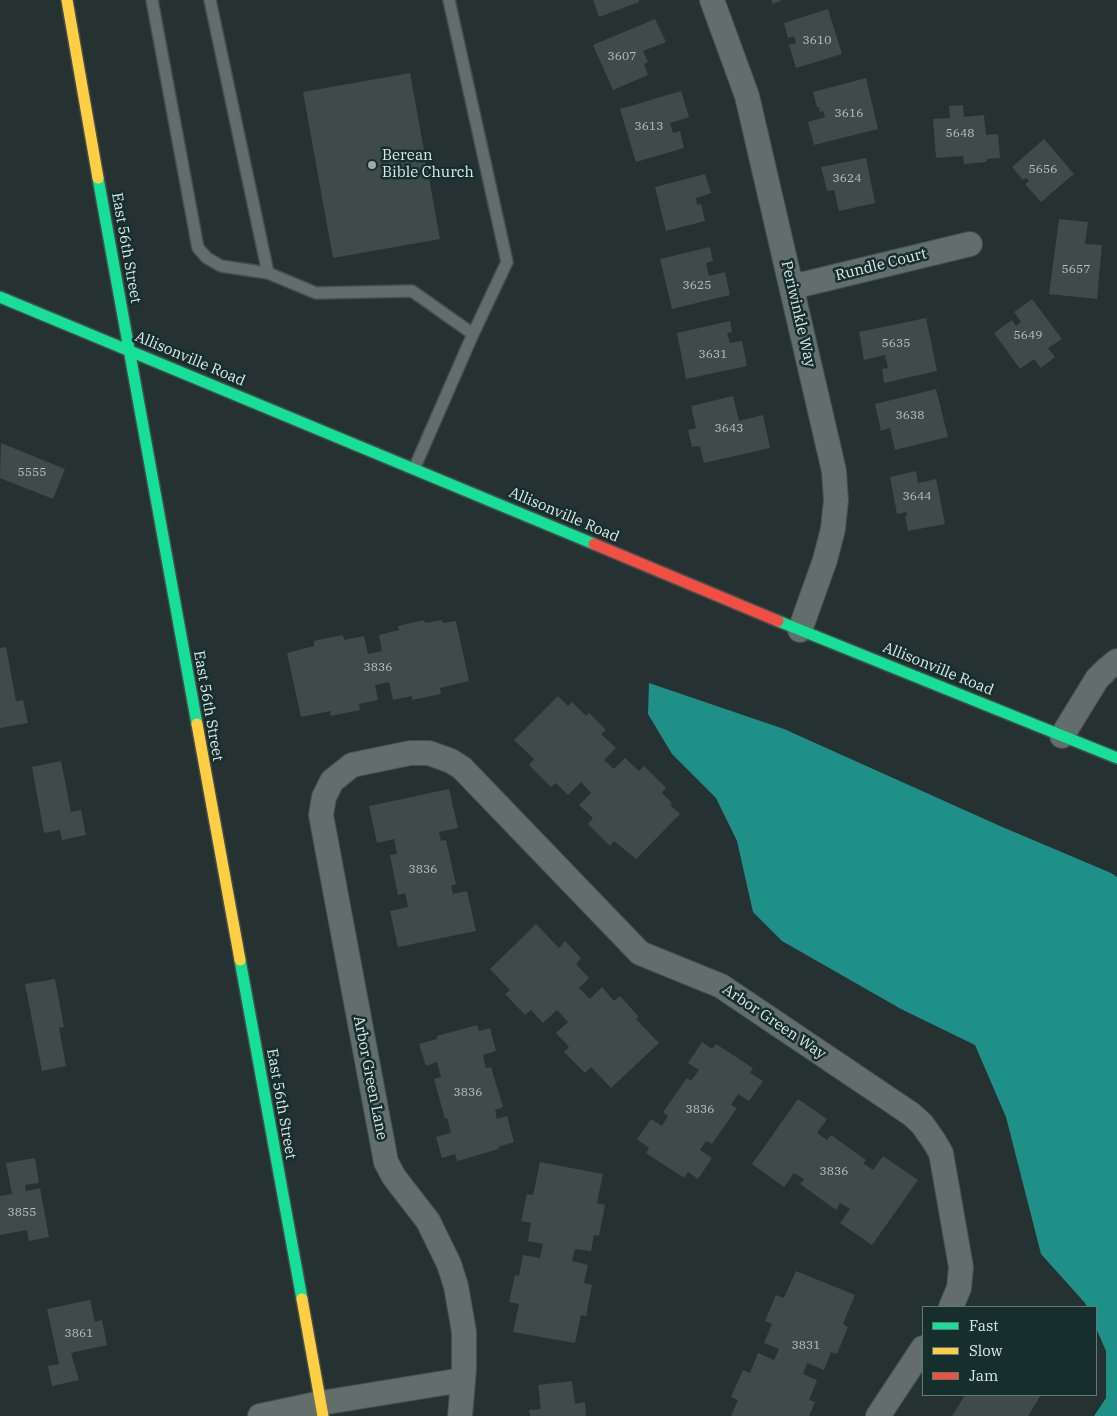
<!DOCTYPE html>
<style>
body{margin:0}
#map{position:relative;width:1117px;height:1416px;overflow:hidden;background:#263232;font-family:"IBM Plex Serif",serif}
canvas{display:block}
.legend{position:absolute;left:922px;top:1306px;width:175px;height:90px;box-sizing:border-box;background:#162e2c;border:1px solid #657a78;margin:0;padding:6px 9px;list-style:none;font-size:15px;color:#dcebe9}
.legend li{display:flex;align-items:center;gap:10px;height:25px}
.legend b{width:25px;border:1px solid #657a78}
</style>
<div id="map">
<canvas width="1117" height="1416"></canvas>
<ul class="legend">
<li><b style="height:6px;background:#16e098"></b>Fast</li>
<li><b style="height:6px;background:#ffcf43"></b>Slow</li>
<li><b style="height:6px;background:#f24e42"></b>Jam</li>
</ul>
</div>
<script>
const c = document.querySelector('canvas').getContext('2d');
c.lineJoin = 'round';
function fillPath(path, color) { c.fillStyle = color; c.fill(path, 'evenodd'); }
const toPath = rows => new Path2D(rows.map(r => 'M' + r).join(''));
function trace(path, color, width, dash) { c.strokeStyle = color; c.lineWidth = width; c.lineCap = dash ? 'butt' : 'round'; c.setLineDash(dash || []); c.stroke(path); }
function label(font, color, halo, rows, align = 'center') {
  c.font = font + ' "IBM Plex Serif",serif'; c.lineWidth = 5; c.setLineDash([]); c.textBaseline = 'middle'; c.strokeStyle = halo; c.fillStyle = color; for (const [text, x, y, turn = 0] of rows) {
    c.save(); c.translate(x, y); c.rotate((+turn || 0) * Math.PI / 180); c.textAlign = isNaN(turn) ? turn : align; if (halo) c.strokeText(text, 0, 0); c.fillText(text, 0, 0); c.restore();
  }
}
fillPath(toPath([
 [649,683,784,729,1000,826,1111,873,1117,877,1117,1416,1094,1416,1106,1398,1106,1351,1096,1328,1096,1307,1087,1307,1085,1303,1041,1254,1006,1117,975,1045,901,1009,782,941,753,912,737,841,716,798,672,754,648,714]
]), '#1f9088');
fillPath(toPath([
 [593,0,639,0,639,2,599,17],
 [771,0,782,0,773,4],
 [828,9,842,54,796,68,789,45,796,43,794,36,788,38,784,23],
 [655,19,666,42,643,51,648,62,644,64,648,75,613,90,593,45],
 [410,73,440,239,333,258,303,92],
 [866,78,878,129,814,145,808,122,825,117,823,111,820,112,819,107,817,107,813,92],
 [681,91,689,117,670,123,673,133,680,131,684,148,636,162,620,109],
 [963,105,964,117,984,115,986,135,998,134,1000,158,987,159,986,162,964,164,963,156,936,158,933,119,950,118,949,106],
 [1044,139,1074,174,1041,202,1025,184,1029,181,1026,178,1023,180,1012,167],
 [866,158,875,203,839,211,834,190,827,191,821,167],
 [705,174,711,193,696,198,697,205,701,204,705,221,666,231,655,187],
 [1059,219,1088,222,1085,244,1102,245,1097,299,1049,294],
 [710,247,713,261,706,263,709,276,725,272,730,295,672,309,660,259],
 [1032,299,1062,339,1048,348,1055,357,1041,368,1034,359,1020,369,994,333,1012,320,1016,326,1021,322,1014,312],
 [926,318,937,371,884,383,882,369,888,368,885,355,864,360,859,332],
 [730,321,732,332,727,333,730,343,742,341,747,366,686,379,677,333],
 [936,389,948,437,895,450,890,428,881,431,875,404],
 [733,396,739,421,763,415,770,448,704,463,700,446,692,447,688,430,696,428,691,406],
 [1,443,65,469,53,499,0,478],
 [916,471,918,483,936,479,945,524,908,531,905,516,907,516,906,512,897,514,890,477],
 [424,620,425,623,442,620,443,623,456,621,469,681,440,688,441,694,412,700,412,696,393,700,389,682,375,685,378,700,359,704,360,710,331,716,330,711,301,717,287,653,314,646,314,641,343,635,344,640,364,636,368,654,382,651,379,635,399,630,398,626],
 [6,647,16,701,23,700,28,723,0,728,0,648],
 [558,696,568,706,572,702,586,716,589,713,606,730,601,734,616,748,604,760,614,769,625,758,639,771,644,766,666,788,662,793,672,803,670,805,680,814,636,859,614,841,610,846,588,824,593,818,579,805,591,793,581,782,568,795,556,783,551,787,529,765,534,759,514,740],
 [61,761,71,812,81,810,86,835,62,840,60,830,44,833,32,767],
 [449,789,458,828,439,832,441,841,446,840,456,884,451,886,453,894,467,891,476,931,398,947,390,911,408,907,405,893,398,895,390,855,397,854,394,839,377,843,369,806],
 [536,924,559,948,565,941,581,958,576,964,589,978,579,988,590,999,602,987,614,1001,620,996,639,1017,636,1019,659,1043,611,1088,591,1067,585,1073,564,1052,569,1047,556,1033,568,1022,557,1010,543,1023,531,1010,525,1015,505,994,510,990,490,969],
 [55,979,64,1027,59,1028,66,1066,42,1071,25,984],
 [477,1025,479,1031,490,1028,496,1051,483,1055,486,1068,491,1067,503,1107,495,1110,497,1119,507,1116,514,1142,498,1147,499,1149,457,1161,455,1154,442,1158,436,1137,451,1133,447,1118,445,1119,434,1079,441,1077,437,1062,426,1066,419,1044,437,1039,437,1036],
 [702,1042,712,1049,716,1044,753,1068,750,1073,763,1081,749,1101,738,1094,731,1105,737,1108,712,1144,706,1141,700,1150,712,1158,698,1179,688,1172,684,1178,646,1153,649,1148,637,1139,651,1119,662,1126,668,1116,663,1112,687,1078,691,1081,699,1070,688,1063],
 [798,1099,827,1119,817,1133,827,1140,831,1135,866,1160,863,1163,873,1170,883,1156,918,1180,872,1245,840,1223,850,1209,840,1203,836,1210,800,1184,804,1179,794,1173,784,1187,752,1164],
 [35,1158,39,1183,25,1185,26,1191,40,1188,49,1237,29,1241,27,1230,0,1235,0,1196,12,1194,6,1163],
 [540,1162,603,1174,597,1203,605,1205,599,1236,594,1235,591,1251,575,1249,572,1261,588,1265,584,1283,592,1285,586,1316,581,1315,575,1343,513,1332,519,1304,509,1302,515,1275,519,1276,523,1255,540,1258,543,1244,528,1241,531,1223,521,1221,527,1194,533,1195],
 [796,1271,855,1295,843,1324,848,1327,837,1354,831,1352,824,1370,807,1363,803,1374,817,1380,809,1400,815,1402,809,1416,731,1416,738,1400,731,1397,743,1370,750,1373,758,1353,774,1360,779,1349,764,1343,772,1324,765,1321,776,1295,784,1298],
 [90,1300,95,1322,102,1320,107,1345,71,1353,79,1380,52,1386,48,1366,59,1364,47,1309],
 [572,1381,575,1404,585,1402,586,1416,530,1416,529,1410,541,1409,538,1385],
 [965,1395,1041,1395,1028,1416,952,1416]
]), '#3f4a49');
const lane = toPath([
 [152,0,198,248,207,258,221,266,268,273],
 [210,0,268,273,316,293,412,291,473,334,414,469],
 [449,0,507,262,473,334]
]);
const street = toPath([
 [712,0,747,96,834,471,836,500,833,529,825,560,800,630],
 [792,287,970,244],
 [1062,736,1097,679,1107,669,1117,661],
 [260,1416,321,1403,462,1380],
 [460,1416,464,1368,464,1332,456,1286,449,1264,428,1221,394,1177,386,1162,321,815,324,797,332,781,352,765,410,753,429,753,451,761,462,768,640,953,721,986,911,1114,922,1124,934,1141,941,1153,961,1267,959,1288,951,1307],
 [878,1416,923,1348]
]);
const fast = toPath([
 [98,178,197,724],
 [0,297,594,544],
 [778,621,1117,758],
 [240,960,302,1299]
]);
const slow = toPath([
 [67,0,98,178],
 [197,724,240,960],
 [302,1299,323,1416]
]);
const jam = toPath([
 [594,544,778,621]
]);
trace(lane, '#44504f', 14);
trace(street, '#44504f', 26);
trace(fast, '#44504f', 14);
trace(slow, '#44504f', 14);
trace(jam, '#44504f', 14);
trace(lane, '#626d6c', 11);
trace(street, '#626d6c', 24);
trace(fast, '#16e098', 11);
trace(slow, '#ffcf43', 11);
trace(jam, '#f24e42', 11);
for (const [x, y, r, color] of [
 [372,165,5,"#9caaa9"]
]) { const dot = new Path2D(); dot.arc(x, y, r, 0, 2 * Math.PI); c.fillStyle = color; c.fill(dot); trace(dot, '#162e2c', 2); }
label('12px', '#b5c3c1', null, [
 ["3610",817,41],
 ["3607",622,57],
 ["3616",849,114],
 ["3613",649,127],
 ["5648",960,134],
 ["5656",1043,170],
 ["3624",847,179],
 ["5657",1076,270],
 ["3625",697,286],
 ["5649",1028,336],
 ["5635",896,344],
 ["3631",713,355],
 ["3638",910,416],
 ["3643",729,429],
 ["5555",32,473],
 ["3644",917,497],
 ["3836",378,668],
 ["3836",423,870],
 ["3836",468,1093],
 ["3836",700,1110],
 ["3836",834,1172],
 ["3855",22,1213],
 ["3861",79,1334],
 ["3831",806,1346]
]);
label('15px', '#dcebe9', '#162e2c', [
 ["Berean",382,156],
 ["Bible Church",382,173]
], 'left');
label('15px', '#dcebe9', '#162e2c', [
 ["East 56th Street",126,248,80],
 ["Rundle Court",881,265,-14],
 ["Periwinkle Way",798,314,77],
 ["Allisonville Road",190,359,23],
 ["Allisonville Road",564,515,23],
 ["Allisonville Road",938,669,22],
 ["East 56th Street",208,706,80],
 ["Arbor Green Way",774,1022,34],
 ["Arbor Green Lane",370,1078,79],
 ["East 56th Street",281,1104,80]
]);
</script>
